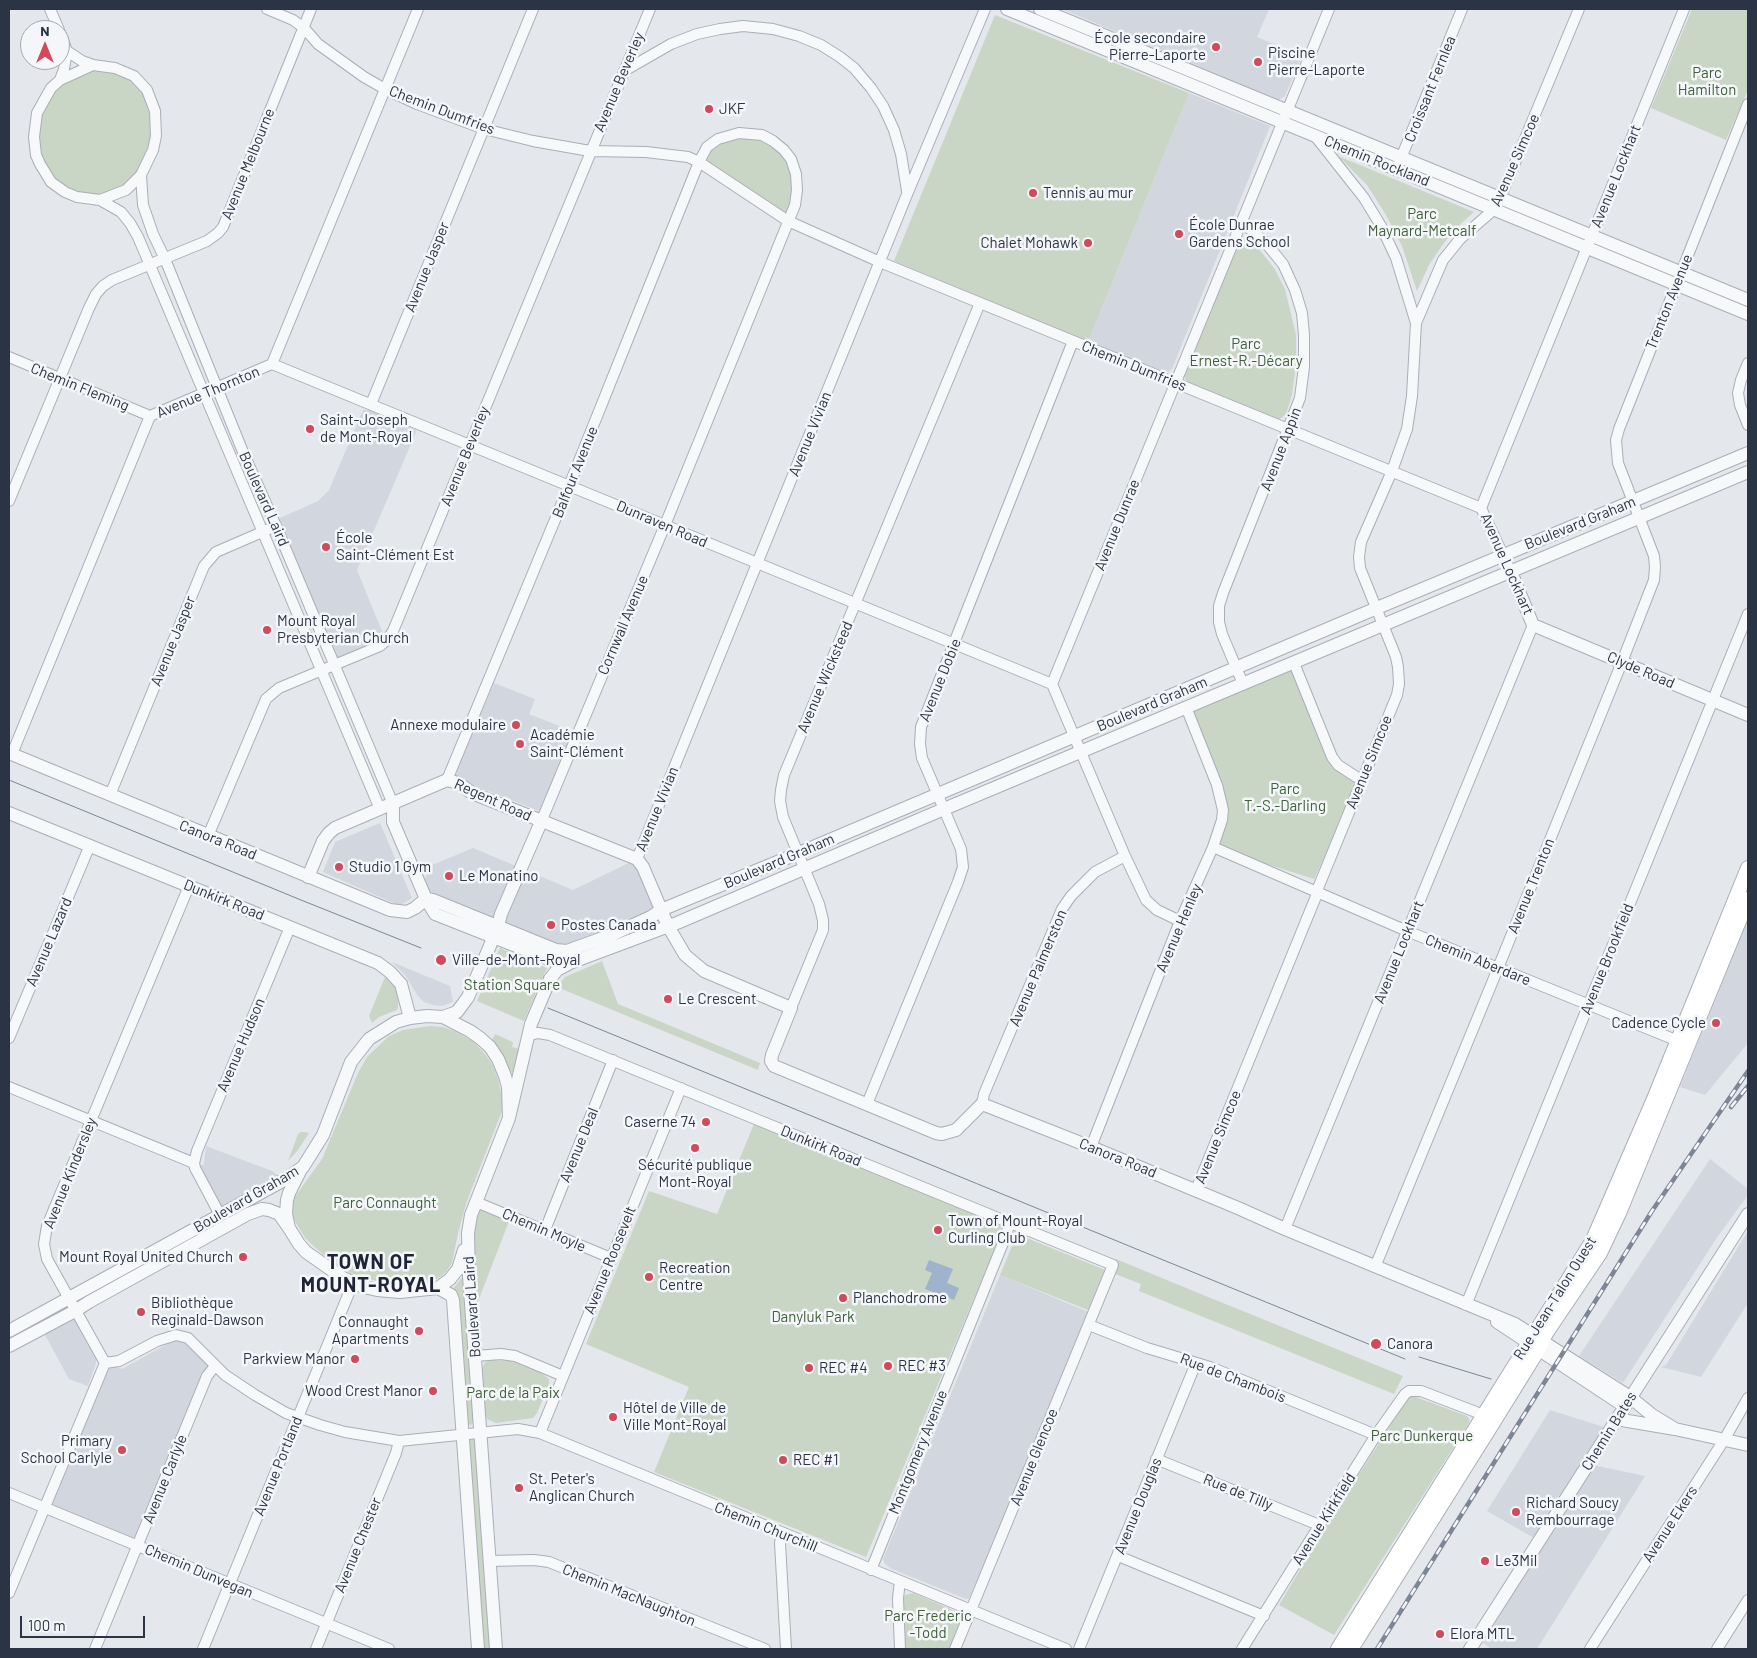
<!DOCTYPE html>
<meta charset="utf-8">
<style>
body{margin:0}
#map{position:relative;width:1757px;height:1658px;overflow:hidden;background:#e4e7ec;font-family:Barlow,sans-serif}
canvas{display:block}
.frame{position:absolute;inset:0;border:10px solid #2b3445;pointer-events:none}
.north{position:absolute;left:20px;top:20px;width:50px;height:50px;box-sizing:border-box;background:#f4f6f9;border:1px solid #a4a8b1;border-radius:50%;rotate:0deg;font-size:14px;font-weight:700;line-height:20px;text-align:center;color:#2b3445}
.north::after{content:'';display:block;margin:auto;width:18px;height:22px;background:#d1495b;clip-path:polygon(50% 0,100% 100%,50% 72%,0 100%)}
.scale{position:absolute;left:20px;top:1616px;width:125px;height:22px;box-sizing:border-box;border:2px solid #2b3445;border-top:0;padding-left:6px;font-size:15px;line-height:18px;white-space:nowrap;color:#2b3445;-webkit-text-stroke:4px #f4f6f9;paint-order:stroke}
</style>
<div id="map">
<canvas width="1757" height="1658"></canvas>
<div class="frame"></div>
<div class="north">N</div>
<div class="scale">100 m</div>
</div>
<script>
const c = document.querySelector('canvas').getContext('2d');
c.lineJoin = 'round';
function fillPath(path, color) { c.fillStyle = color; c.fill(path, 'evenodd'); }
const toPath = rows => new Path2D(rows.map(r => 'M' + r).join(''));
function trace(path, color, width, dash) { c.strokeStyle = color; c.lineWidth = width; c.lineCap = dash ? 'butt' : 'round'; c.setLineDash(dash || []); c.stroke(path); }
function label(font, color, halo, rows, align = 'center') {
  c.font = font + ' Barlow,sans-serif'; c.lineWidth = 5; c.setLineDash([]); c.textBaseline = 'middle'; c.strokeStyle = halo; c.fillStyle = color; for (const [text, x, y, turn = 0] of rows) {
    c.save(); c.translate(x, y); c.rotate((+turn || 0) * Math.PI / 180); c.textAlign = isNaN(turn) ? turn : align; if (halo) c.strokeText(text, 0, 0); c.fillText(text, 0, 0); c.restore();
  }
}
fillPath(toPath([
 [1062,9,1269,9,1257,37,1302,56,1285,96,1278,100],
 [1189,93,1270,126,1172,369,1168,372,1162,373,1088,342],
 [363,410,369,410,417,430,357,570,386,641,334,666,276,526,280,518,318,501,329,490],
 [494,683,535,699,529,714,577,733,539,811,455,778,459,765],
 [380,823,412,898,401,905,396,904,323,872,335,842],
 [473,848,573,890,637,859,661,910,573,949,557,948,432,897,427,890,424,881,427,875,425,868],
 [1748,919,1748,1043,1705,1095,1680,1087],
 [392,962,450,986,453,1002,442,1006,433,1005,424,1002,417,995,406,976],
 [206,1146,272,1171,284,1180,220,1215,195,1168,204,1164],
 [1710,1159,1748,1189,1748,1195,1718,1236,1623,1383,1579,1356],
 [1748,1231,1748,1303,1701,1377,1661,1367,1666,1365],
 [1000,1275,1091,1313,1091,1319,969,1598,966,1599,892,1569,885,1564,883,1559],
 [72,1319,78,1323,96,1356,96,1363,88,1386,69,1379,43,1331],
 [176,1335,215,1366,138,1546,44,1508,105,1363,122,1369,167,1344,171,1336],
 [1550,1410,1607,1428,1588,1464,1645,1476,1537,1649,1492,1649,1477,1639,1534,1538,1487,1511]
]), '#d2d6de');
fillPath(toPath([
 [1692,9,1748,9,1748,90,1726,140,1651,108],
 [995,15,1189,93,1088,342,894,261],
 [93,65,125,75,140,88,147,101,151,125,150,143,141,175,100,200,71,190,56,180,44,162,38,141,40,121,43,110,60,80],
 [728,135,773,141,796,174,788,221,699,162,707,147],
 [1338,156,1474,212,1455,229,1443,244,1429,265,1417,291,1402,246,1386,215,1367,185],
 [1247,236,1251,239,1274,268,1285,289,1296,335,1296,364,1292,395,1286,414,1280,419,1276,419,1188,383,1185,379,1184,374,1240,240],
 [1294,663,1332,757,1361,780,1314,879,1213,847,1223,810,1186,707],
 [500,948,547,968,524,1021,477,1001],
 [602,961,618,1004,760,1063,758,1070,557,987,565,977],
 [385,977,395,987,398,998,398,1008,397,1010,379,1017,372,1023,369,1016],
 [430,1026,443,1027,454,1031,473,1041,484,1053,492,1064,498,1079,502,1097,502,1111,467,1201,458,1233,452,1263,446,1272,437,1279,430,1281,412,1283,381,1282,356,1276,330,1261,305,1238,292,1216,294,1198,322,1159,358,1073,367,1057,389,1036,403,1030],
 [495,1034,513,1042,512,1047,519,1049,513,1072,509,1071,491,1042],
 [754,1124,1004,1226,866,1557,654,1472,689,1387,586,1344,649,1191,717,1214],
 [304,1132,309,1133,298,1150,288,1161,298,1134,301,1132],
 [476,1202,511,1216,472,1317,471,1215],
 [1017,1234,1105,1270,1088,1310,1000,1275],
 [1116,1259,1186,1288,1403,1376,1394,1394,1139,1291,1141,1284,1110,1272],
 [464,1275,474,1421,471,1425,468,1424,453,1289],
 [492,1360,511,1361,540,1372,549,1379,549,1385,537,1413,533,1418,496,1423,487,1419,485,1413,482,1369,485,1362],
 [1409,1396,1413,1396,1467,1416,1469,1419,1469,1423,1334,1635,1279,1605,1326,1526],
 [471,1439,475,1440,490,1649,483,1649,468,1442],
 [913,1593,962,1614,962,1619,950,1649,905,1649,902,1602,905,1595]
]), '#c9d6c5');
fillPath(toPath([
 [929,1260,953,1269,947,1283,959,1288,954,1300,925,1289,932,1273,925,1270]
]), '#9fb4cc');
const minor = toPath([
 [50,9,59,30],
 [267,9,293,20,304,28,318,44,364,77,385,89,417,104,484,129,533,141,590,151,646,152,688,157,699,162,788,221,880,262,1481,508],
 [60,33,67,51,82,61,93,65,115,68,134,76,147,90,155,111,156,136,153,150,141,175,126,190,100,200,77,197,65,192,51,182,40,164,36,155,34,137,37,113,51,88,60,80,93,65],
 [624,71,671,44,697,34,720,29,743,26,773,29,799,36,821,45,840,57,854,68,871,88,883,106,894,130,901,154,907,191],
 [60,80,64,69,67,51],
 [1399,163,1462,9],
 [141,175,143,205,153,234,165,259,243,452,276,526,393,804],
 [100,200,121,212,130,223,138,237,380,809],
 [1242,222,1265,242,1283,264,1295,290,1302,313,1304,335,1304,367,1300,398,1223,593,1219,606,1219,622,1222,634,1243,684],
 [1416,323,1443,260,1460,239,1491,212,1499,201,1579,9],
 [9,357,150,416],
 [1748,363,1741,380,1738,393,1740,405,1748,425],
 [272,364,1052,684],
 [371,404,533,9],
 [9,501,89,308,96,294,103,286,112,280,207,241,218,233,223,227,311,9],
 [1511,572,1481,508,1684,9],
 [1294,663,1332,757,1338,765,1361,780],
 [12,754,150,416,272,364,418,9],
 [447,780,569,486,699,162,707,147,718,139,739,133,762,135,773,141,784,150,791,159,796,174,797,190,795,205,665,525,541,822],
 [110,795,204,566,216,552,276,526],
 [208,836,266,699,279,688,380,646,386,641,393,631,650,9],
 [1213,847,1407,931,1683,1043],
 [637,859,908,192,985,9],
 [1180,921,1157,910,1146,900,1125,856,1052,684,1329,9],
 [791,1008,823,930,823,920,819,904,783,817,780,801,781,790,784,775,980,303],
 [528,1035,538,1033,550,1035,1113,1265,955,1649],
 [9,1038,90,845],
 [9,1087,194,1163,195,1168,220,1215],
 [867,1104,958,882,963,867,961,849,922,758,920,744,921,727,1073,341],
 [982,1104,984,1094,1062,909,1071,896,1095,872,1125,856],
 [1091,1147,1180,921,1213,847,1222,820,1223,810,1217,785,1186,707],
 [194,1163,197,1151,290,927],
 [1196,1190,1317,894,1316,893,1397,695,1399,684,1398,667,1396,657,1360,568,1359,557,1361,542,1392,471,1407,429,1412,396,1416,323,1396,258,1381,226,1364,198,1315,136],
 [476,1202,611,1258],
 [1285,1229,1533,625],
 [545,1230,613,1060],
 [1375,1267,1494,978,1622,662,1654,580,1655,567,1654,556,1618,463,1616,440,1619,429,1748,104],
 [1466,1305,1748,614],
 [1089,1325,1147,1348,1210,1367,1376,1435],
 [475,1356,501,1354,515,1356,563,1376],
 [105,1363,119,1361,157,1341,176,1335,188,1338,225,1375,255,1395,286,1413,320,1425,345,1432,399,1441,518,1429,540,1433,1066,1649],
 [540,1433,681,1088],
 [1156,1459,1319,1525],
 [9,1493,389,1649],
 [782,1533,780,1543,786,1649],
 [1118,1556,1264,1616],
 [489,1561,534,1560,549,1562,765,1649],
 [871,1570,1007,1233,1009,1223],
 [900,1581,898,1598,900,1649],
 [9,1593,105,1363,47,1259,44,1244,47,1226,189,886],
 [95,1649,207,1376,215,1366],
 [203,1649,353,1283],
 [316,1649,396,1453,399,1441],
 [1079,1649,1196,1363],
 [1242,1649,1376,1435,1405,1394,1409,1391,1421,1391,1476,1412,1489,1419],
 [1590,1649,1724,1440,1748,1398],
 [1717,1649,1748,1600]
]);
const tertiary = toPath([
 [1007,9,1748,314],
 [1040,9,1748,300],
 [1511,572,1533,625,1748,715],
 [9,753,390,910,407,912,415,908,426,899,433,900,556,950,567,951,611,935,651,917,661,910,799,853,1377,608,1748,453],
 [393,804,393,822,426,899,435,914,554,961,570,963],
 [9,813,378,963,390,972,401,984,410,1018],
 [308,877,323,841,329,833,335,828,447,780,458,783,472,793,637,859,643,867,668,926,685,955,704,971,791,1008,772,1055,771,1061,774,1066,936,1133,942,1134,956,1130,982,1104,1091,1147,1238,1208,1285,1229,1515,1324,1630,1397,1652,1415,1675,1429],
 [487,953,498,926,501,914,541,822],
 [550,979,557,970,570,963,677,923,944,809,1748,472],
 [443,1017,457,1012,468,997],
 [301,1169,289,1193,287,1200,286,1214,289,1228,299,1244,306,1252,343,1278,364,1287,377,1290,400,1292,438,1288,450,1279,458,1269,464,1250],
 [438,1288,451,1295,453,1300,478,1649],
 [1497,1322,1624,1406],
 [9,1331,284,1180,303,1167,323,1135,351,1062,369,1039,396,1022,410,1018,427,1016,443,1017,470,1031,480,1038,490,1047,498,1059,505,1076,508,1087,509,1118],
 [9,1346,75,1311,89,1302,248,1214,262,1209,269,1210,279,1214,289,1228],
 [1616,1419,1675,1429,1748,1445],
 [496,1649,469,1276,468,1233,471,1215,509,1118,531,1024],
 [1470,1649,1748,1214]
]);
const secondary = toPath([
 [1338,1649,1593,1240,1654,1099,1748,868],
 [1351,1649,1494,1421,1538,1350,1546,1333,1600,1253,1619,1213,1748,899]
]);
trace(minor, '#a9aeb7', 12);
trace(tertiary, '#a9aeb7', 14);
trace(secondary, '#a9aeb7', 16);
trace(minor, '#f7f8fa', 10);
trace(tertiary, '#f7f8fa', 12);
trace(secondary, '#fff', 14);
trace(toPath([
 [9,780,301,900,421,948],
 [548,1008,1405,1359],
 [1419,1357,1491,1379]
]), '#7d8696', 1);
const rail = toPath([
 [1731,1107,1748,1086],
 [1377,1649,1652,1211,1748,1071]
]);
trace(rail, '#7d8696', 4.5);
trace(rail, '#f4f6f9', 2.5, [8]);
const tertiaryBridge = toPath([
 [468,997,487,953],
 [531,1024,550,979]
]);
trace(tertiaryBridge, '#a9aeb7', 14, []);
trace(tertiaryBridge, '#f7f8fa', 12);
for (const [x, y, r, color] of [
 [1216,47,5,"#d1495b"],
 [1258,62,5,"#d1495b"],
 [709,109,5,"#d1495b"],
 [1033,193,5,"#d1495b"],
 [1179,234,5,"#d1495b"],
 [1088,243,5,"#d1495b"],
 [310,429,5,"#d1495b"],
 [326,547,5,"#d1495b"],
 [267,630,5,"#d1495b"],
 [516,725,5,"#d1495b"],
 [520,744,5,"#d1495b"],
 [339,867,5,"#d1495b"],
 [449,876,5,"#d1495b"],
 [551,925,5,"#d1495b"],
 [441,960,6,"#d1495b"],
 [668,999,5,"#d1495b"],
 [1716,1023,5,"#d1495b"],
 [706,1122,5,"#d1495b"],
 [695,1148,5,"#d1495b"],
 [938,1230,5,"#d1495b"],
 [243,1257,5,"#d1495b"],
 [649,1277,5,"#d1495b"],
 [843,1298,5,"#d1495b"],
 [141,1312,5,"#d1495b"],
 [419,1331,5,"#d1495b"],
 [1376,1344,6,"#d1495b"],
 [355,1359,5,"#d1495b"],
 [888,1366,5,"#d1495b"],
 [809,1368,5,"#d1495b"],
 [433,1391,5,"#d1495b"],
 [613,1417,5,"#d1495b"],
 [122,1450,5,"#d1495b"],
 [783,1460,5,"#d1495b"],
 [519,1488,5,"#d1495b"],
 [1516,1512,5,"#d1495b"],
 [1485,1561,5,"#d1495b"],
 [1440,1634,5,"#d1495b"]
]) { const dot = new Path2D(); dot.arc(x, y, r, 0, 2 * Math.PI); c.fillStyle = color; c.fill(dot); trace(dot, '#f4f6f9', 2); }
label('15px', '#2b3445', '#f4f6f9', [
 ["École secondaire",1206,38,"right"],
 ["Pierre-Laporte",1206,55,"right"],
 ["Piscine",1268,53],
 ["Pierre-Laporte",1268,70],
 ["JKF",719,109],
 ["Tennis au mur",1043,193],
 ["École Dunrae",1189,225],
 ["Gardens School",1189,242],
 ["Chalet Mohawk",1078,243,"right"],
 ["Saint-Joseph",320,420],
 ["de Mont-Royal",320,437],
 ["École",336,538],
 ["Saint-Clément Est",336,555],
 ["Mount Royal",277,621],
 ["Presbyterian Church",277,638],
 ["Annexe modulaire",506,725,"right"],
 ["Académie",530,735],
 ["Saint-Clément",530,752],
 ["Studio 1 Gym",349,867],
 ["Le Monatino",459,876],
 ["Postes Canada",561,925],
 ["Ville-de-Mont-Royal",452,960],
 ["Le Crescent",678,999],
 ["Cadence Cycle",1706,1023,"right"],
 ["Caserne 74",696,1122,"right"],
 ["Sécurité publique",695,1165,"center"],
 ["Mont-Royal",695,1182,"center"],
 ["Town of Mount-Royal",948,1221],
 ["Curling Club",948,1238],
 ["Mount Royal United Church",233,1257,"right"],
 ["Recreation",659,1268],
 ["Centre",659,1285],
 ["Planchodrome",853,1298],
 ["Bibliothèque",151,1303],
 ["Reginald-Dawson",151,1320],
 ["Connaught",409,1322,"right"],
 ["Apartments",409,1339,"right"],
 ["Canora",1387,1344],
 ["Parkview Manor",345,1359,"right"],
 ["REC #3",898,1366],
 ["REC #4",819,1368],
 ["Wood Crest Manor",423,1391,"right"],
 ["Hôtel de Ville de",623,1408],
 ["Ville Mont-Royal",623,1425],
 ["Primary",112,1441,"right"],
 ["School Carlyle",112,1458,"right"],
 ["REC #1",793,1460],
 ["St. Peter's",529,1479],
 ["Anglican Church",529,1496],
 ["Richard Soucy",1526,1503],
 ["Rembourrage",1526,1520],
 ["Le3Mil",1495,1561],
 ["Elora MTL",1450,1634]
], 'left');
label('15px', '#3f6138', '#f4f6f9', [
 ["Parc",1707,73],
 ["Hamilton",1707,90],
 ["Parc",1422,214],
 ["Maynard-Metcalf",1422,231],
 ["Parc",1246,344],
 ["Ernest-R.-Décary",1246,361],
 ["Parc",1285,789],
 ["T.-S.-Darling",1285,806],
 ["Station Square",512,985],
 ["Parc Connaught",385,1203],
 ["Danyluk Park",813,1317],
 ["Parc de la Paix",513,1393],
 ["Parc Dunkerque",1422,1436],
 ["Parc Frederic",928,1616],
 ["-Todd",928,1633]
]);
label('15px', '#2b3445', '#f4f6f9', [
 ["Avenue Beverley",619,82,-67],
 ["Croissant Fernlea",1430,89,-68],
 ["Chemin Dumfries",442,110,21],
 ["Avenue Simcoe",1515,160,-66],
 ["Chemin Rockland",1377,161,22],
 ["Avenue Melbourne",248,164,-68],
 ["Avenue Lockhart",1616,176,-68],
 ["Avenue Jasper",427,267,-68],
 ["Trenton Avenue",1669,302,-68],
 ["Chemin Dumfries",1134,366,22],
 ["Chemin Fleming",80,387,22],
 ["Avenue Thornton",208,392,-23],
 ["Avenue Vivian",810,434,-68],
 ["Avenue Appin",1281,449,-69],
 ["Avenue Beverley",465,456,-68],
 ["Balfour Avenue",575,472,-68],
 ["Boulevard Laird",264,499,66],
 ["Boulevard Graham",1580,523,-22],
 ["Dunraven Road",662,524,23],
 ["Avenue Dunrae",1117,525,-68],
 ["Avenue Lockhart",1507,564,66],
 ["Cornwall Avenue",623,625,-67],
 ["Avenue Jasper",173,641,-68],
 ["Clyde Road",1641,670,23],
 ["Avenue Wicksteed",825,677,-67],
 ["Avenue Dobie",940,680,-68],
 ["Boulevard Graham",1152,704,-23],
 ["Avenue Simcoe",1369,762,-68],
 ["Regent Road",493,800,24],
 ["Avenue Vivian",657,809,-68],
 ["Canora Road",218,840,22],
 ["Boulevard Graham",779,861,-23],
 ["Avenue Trenton",1531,886,-68],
 ["Dunkirk Road",224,900,22],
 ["Avenue Henley",1179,928,-67],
 ["Avenue Lazard",49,942,-67],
 ["Avenue Lockhart",1399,952,-68],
 ["Avenue Brookfield",1607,959,-68],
 ["Chemin Aberdare",1478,960,22],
 ["Avenue Palmerston",1038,968,-67],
 ["Avenue Hudson",241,1045,-67],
 ["Avenue Simcoe",1218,1137,-68],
 ["Avenue Deal",579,1145,-68],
 ["Dunkirk Road",821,1146,22],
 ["Canora Road",1118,1158,22],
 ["Avenue Kindersley",70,1173,-68],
 ["Boulevard Graham",246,1199,-30],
 ["Chemin Moyle",544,1230,23],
 ["Avenue Roosevelt",610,1260,-68],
 ["Rue Jean-Talon Ouest",1555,1298,-58],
 ["Boulevard Laird",472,1307,-94],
 ["Rue de Chambois",1233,1378,21],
 ["Chemin Bates",1609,1431,-58],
 ["Montgomery Avenue",918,1452,-68],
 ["Avenue Glencoe",1034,1457,-68],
 ["Avenue Portland",278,1466,-68],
 ["Avenue Carlyle",165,1479,-68],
 ["Rue de Tilly",1238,1492,22],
 ["Avenue Douglas",1138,1506,-68],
 ["Avenue Kirkfield",1324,1519,-58],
 ["Avenue Ekers",1670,1524,-57],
 ["Chemin Churchill",766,1527,22],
 ["Avenue Chester",358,1545,-68],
 ["Chemin Dunvegan",199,1571,23],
 ["Chemin MacNaughton",629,1595,22]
]);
c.letterSpacing = '1px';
label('bold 20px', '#1d2536', '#f4f6f9', [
 ["TOWN OF",371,1262],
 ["MOUNT-ROYAL",371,1285]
]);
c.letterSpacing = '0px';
</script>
